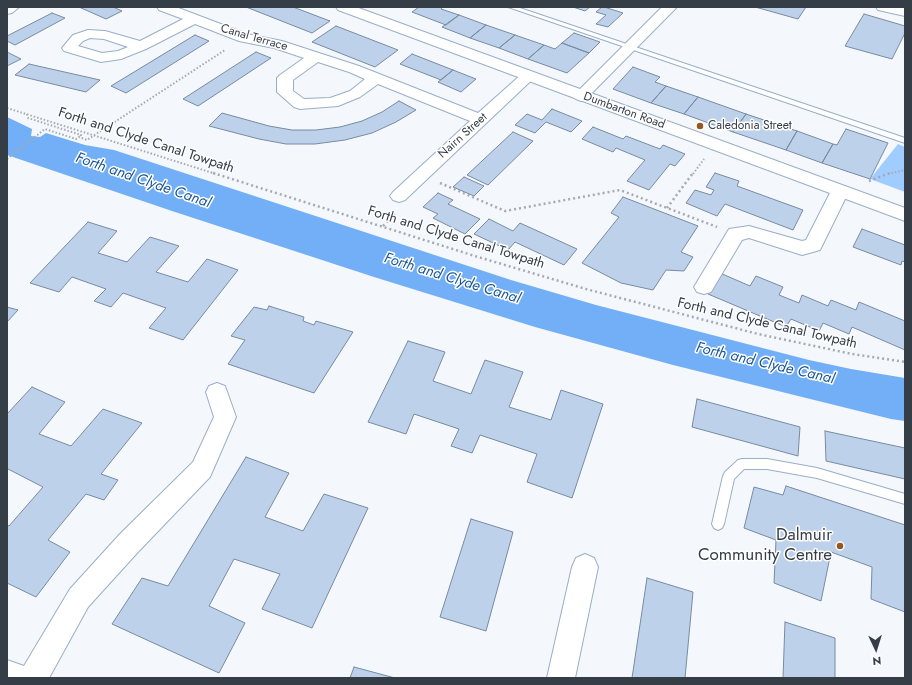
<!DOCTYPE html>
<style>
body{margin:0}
#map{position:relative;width:912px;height:685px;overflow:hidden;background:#f4f8fd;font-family:Jost,sans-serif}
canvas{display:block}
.frame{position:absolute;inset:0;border:8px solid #353d47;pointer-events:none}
.north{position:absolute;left:856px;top:629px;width:40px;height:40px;-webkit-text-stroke:3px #fff;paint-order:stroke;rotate:176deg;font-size:11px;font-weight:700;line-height:16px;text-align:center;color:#353d47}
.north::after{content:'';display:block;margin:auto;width:14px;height:18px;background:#353d47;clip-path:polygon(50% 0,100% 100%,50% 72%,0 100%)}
</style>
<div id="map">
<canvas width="912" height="685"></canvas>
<div class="frame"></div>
<div class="north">N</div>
</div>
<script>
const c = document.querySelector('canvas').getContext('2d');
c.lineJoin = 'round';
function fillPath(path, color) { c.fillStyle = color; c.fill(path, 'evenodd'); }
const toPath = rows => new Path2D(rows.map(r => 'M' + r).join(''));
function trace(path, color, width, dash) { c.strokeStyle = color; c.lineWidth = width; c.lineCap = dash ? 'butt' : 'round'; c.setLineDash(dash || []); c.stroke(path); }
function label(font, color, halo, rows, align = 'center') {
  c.font = font + ' Jost,sans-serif'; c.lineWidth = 3; c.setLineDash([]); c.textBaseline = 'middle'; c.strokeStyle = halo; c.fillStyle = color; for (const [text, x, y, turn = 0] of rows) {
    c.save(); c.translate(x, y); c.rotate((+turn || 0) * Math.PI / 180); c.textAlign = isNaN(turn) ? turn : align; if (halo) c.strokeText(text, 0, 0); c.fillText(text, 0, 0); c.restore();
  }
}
fillPath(toPath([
 [898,144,905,147,905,192,870,179]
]), '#a0ccff');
fillPath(toPath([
 [7,117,32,129,31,136,40,137,46,133,85,145,114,150,511,280,596,305,809,360,851,369,905,378,905,421,891,419,673,365,535,327,374,277,172,211,7,155]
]), '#72aff6');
const building = toPath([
 [79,7,113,7,122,11,106,19,79,7],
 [246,7,293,7,330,21,312,33,246,7],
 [419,7,443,7,441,9,459,15,446,25,412,12,419,7],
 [573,7,590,7,585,11,573,7],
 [602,7,604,7,623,13,608,27,596,24,606,15,596,12,602,7],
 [755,7,806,7,798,19,755,7],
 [52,13,65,18,15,45,7,41,7,36,52,13],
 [864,14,905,26,905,33,892,59,845,46,864,14],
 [459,15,486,25,470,38,442,27,459,15],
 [486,25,515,35,499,48,470,38,486,25],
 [336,26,398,50,375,67,312,42,336,26],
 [574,33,600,42,589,53,562,43,574,33],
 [195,35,209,41,126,93,111,86,195,35],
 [515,35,544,45,528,59,499,48,515,35],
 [562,43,589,53,567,73,528,59,544,45,555,49,562,43],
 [7,52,21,59,7,66,7,52],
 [256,52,271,58,198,106,183,99,256,52],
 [412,54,453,70,441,80,400,64,412,54],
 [29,64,100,80,86,92,15,75,29,64],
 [633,67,660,77,655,82,666,86,651,103,613,89,633,67],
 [453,70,476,79,461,92,438,82,453,70],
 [666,86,698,97,684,114,651,103,666,86],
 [698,97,746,114,733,132,684,114,698,97],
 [399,101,416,110,396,122,372,133,345,140,315,144,286,144,259,139,209,126,222,113,269,126,292,130,316,130,340,127,362,121,382,112,399,101],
 [552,109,582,121,571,132,546,122,535,133,515,125,527,114,542,120,552,109],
 [746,114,797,131,786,150,733,132,746,114],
 [593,127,623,139,626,136,660,149,663,145,685,154,675,166,670,164,649,190,627,181,645,160,616,148,613,152,582,139,593,127],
 [846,129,888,143,870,179,822,163,833,144,837,145,846,129],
 [797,131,833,144,822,163,786,150,797,131],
 [513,132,533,141,488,185,467,175,513,132],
 [715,173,739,181,737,186,803,210,793,230,725,204,717,216,686,203,695,190,711,195,714,190,706,187,715,173],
 [464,177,484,186,474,196,453,187,464,177],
 [438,193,453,200,448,204,480,219,465,234,433,218,438,214,423,207,438,193],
 [623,197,698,226,681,252,693,257,684,271,666,270,653,290,621,283,582,263,619,217,611,213,623,197],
 [489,219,513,231,520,223,577,249,564,265,515,242,508,250,474,234,489,219],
 [88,222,117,231,98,253,127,262,150,237,179,246,156,272,188,282,207,259,238,270,183,340,149,328,166,308,123,293,111,307,94,301,106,289,72,277,59,292,30,283,88,222],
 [862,229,905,245,905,262,902,261,901,265,853,247,862,229],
 [720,273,750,286,756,276,783,287,779,295,799,303,802,295,828,306,831,300,856,310,859,302,905,321,905,350,852,327,849,334,823,323,819,331,791,319,786,327,708,294,720,273],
 [269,306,304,317,303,321,314,325,316,321,353,332,314,393,228,364,245,340,231,336,254,307,267,310,269,306],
 [7,307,18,310,7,322,7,307],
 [408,341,445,352,433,381,471,394,485,360,523,372,509,407,551,420,561,390,603,404,572,498,527,482,537,454,480,435,472,453,451,446,459,429,414,414,406,434,368,422,408,341],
 [32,387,65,402,39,434,71,446,103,409,142,423,101,474,118,480,104,500,86,494,48,540,70,552,36,597,7,583,7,525,9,526,43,487,8,469,7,470,7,414,32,387],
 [697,399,800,427,798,456,692,427,697,399],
 [825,431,905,448,905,479,826,461,825,431],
 [246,457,289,473,265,517,303,531,324,494,368,508,312,628,262,609,280,574,234,559,209,606,245,623,219,673,112,624,142,578,168,586,246,457],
 [786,486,905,525,905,612,871,599,872,567,831,552,821,601,774,583,776,540,744,528,754,487,783,495,786,486],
 [471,519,513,532,486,631,440,617,471,519],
 [647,578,693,592,685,678,632,678,647,578],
 [785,622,835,638,835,678,783,678,785,622],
 [354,667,395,678,350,678,354,667]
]);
fillPath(building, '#bdd2ea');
trace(building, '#778aa1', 1);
const service = toPath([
 [508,7,517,7,905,138,905,143,508,7],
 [742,459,767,459,817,468,905,494,905,504,817,478,767,469,744,469,734,479,724,524,722,528,718,530,714,528,712,524,723,476,725,472,738,460,742,459]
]);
const minor = toPath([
 [7,7,19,7,12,13,7,14,7,7],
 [157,7,176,7,247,34,282,41,359,66,478,113,523,73,528,71,533,73,536,76,405,200,399,202,393,200,390,196,393,192,470,121,378,84,360,97,338,106,300,109,294,107,277,92,277,78,280,75,304,58,274,48,239,41,195,24,146,49,121,59,101,62,64,51,62,48,73,35,88,30,105,31,140,41,183,19,159,10,157,7],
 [90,38,104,39,128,47,118,51,102,53,78,46,83,41,90,38],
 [318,62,349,72,365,79,350,91,330,98,304,99,293,91,293,80,318,62],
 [662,7,677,7,586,99,581,101,576,99,573,96,662,7],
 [876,7,905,8,905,16,878,10,876,7],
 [840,185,846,187,849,191,820,250,802,255,749,238,742,240,711,292,704,294,697,292,694,287,729,229,749,226,802,241,806,240,831,191,834,187,840,185],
 [217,383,225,386,236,417,210,477,138,552,88,607,49,678,7,678,7,660,24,666,70,589,120,534,193,462,214,417,206,392,209,386,217,383],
 [585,554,594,558,598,567,575,678,547,678,572,567,576,558,585,554]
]);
const primary = toPath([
 [336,7,356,7,905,208,905,221,338,10,336,7]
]);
trace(service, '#9aaec6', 2);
trace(minor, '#9aaec6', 2);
trace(primary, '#9aaec6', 2);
trace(toPath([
 [7,108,216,174],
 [27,114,28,118,81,135,79,137],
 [7,159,45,129,76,139,79,137,87,140,225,50],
 [693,174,704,159],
 [888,174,905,170]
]), '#a5aab1', 2, [1.5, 2]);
trace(toPath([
 [213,173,478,257,586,289,758,334,852,354,905,362],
 [869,181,890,173],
 [440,183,505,211,620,190,717,227],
 [667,208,693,173],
 [383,226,395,214]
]), '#a5aab1', 2.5, [2, 3]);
fillPath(service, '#fff');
fillPath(minor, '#fff');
fillPath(primary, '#fff');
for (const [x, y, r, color] of [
 [700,126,4,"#965521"],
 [840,546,4,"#965521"]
]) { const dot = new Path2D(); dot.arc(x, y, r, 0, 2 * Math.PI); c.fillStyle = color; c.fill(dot); trace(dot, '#fff', 1.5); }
label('12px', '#353d47', '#fff', [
 ["Canal Terrace",254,38,16],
 ["Dumbarton Road",624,111,20],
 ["Nairn Street",463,136,-42]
]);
label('12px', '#353d47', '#fff', [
 ["Caledonia Street",708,126]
], 'left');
label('14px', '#353d47', '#fff', [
 ["Forth and Clyde Canal Towpath",146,141,18],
 ["Forth and Clyde Canal Towpath",456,238,17],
 ["Forth and Clyde Canal Towpath",767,324,13]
]);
label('italic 15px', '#195797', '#fff', [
 ["Forth and Clyde Canal",143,181,19],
 ["Forth and Clyde Canal",452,279,17],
 ["Forth and Clyde Canal",765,364,13]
]);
label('17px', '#353d47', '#fff', [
 ["Dalmuir",832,536],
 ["Community Centre",832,556]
], 'right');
</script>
